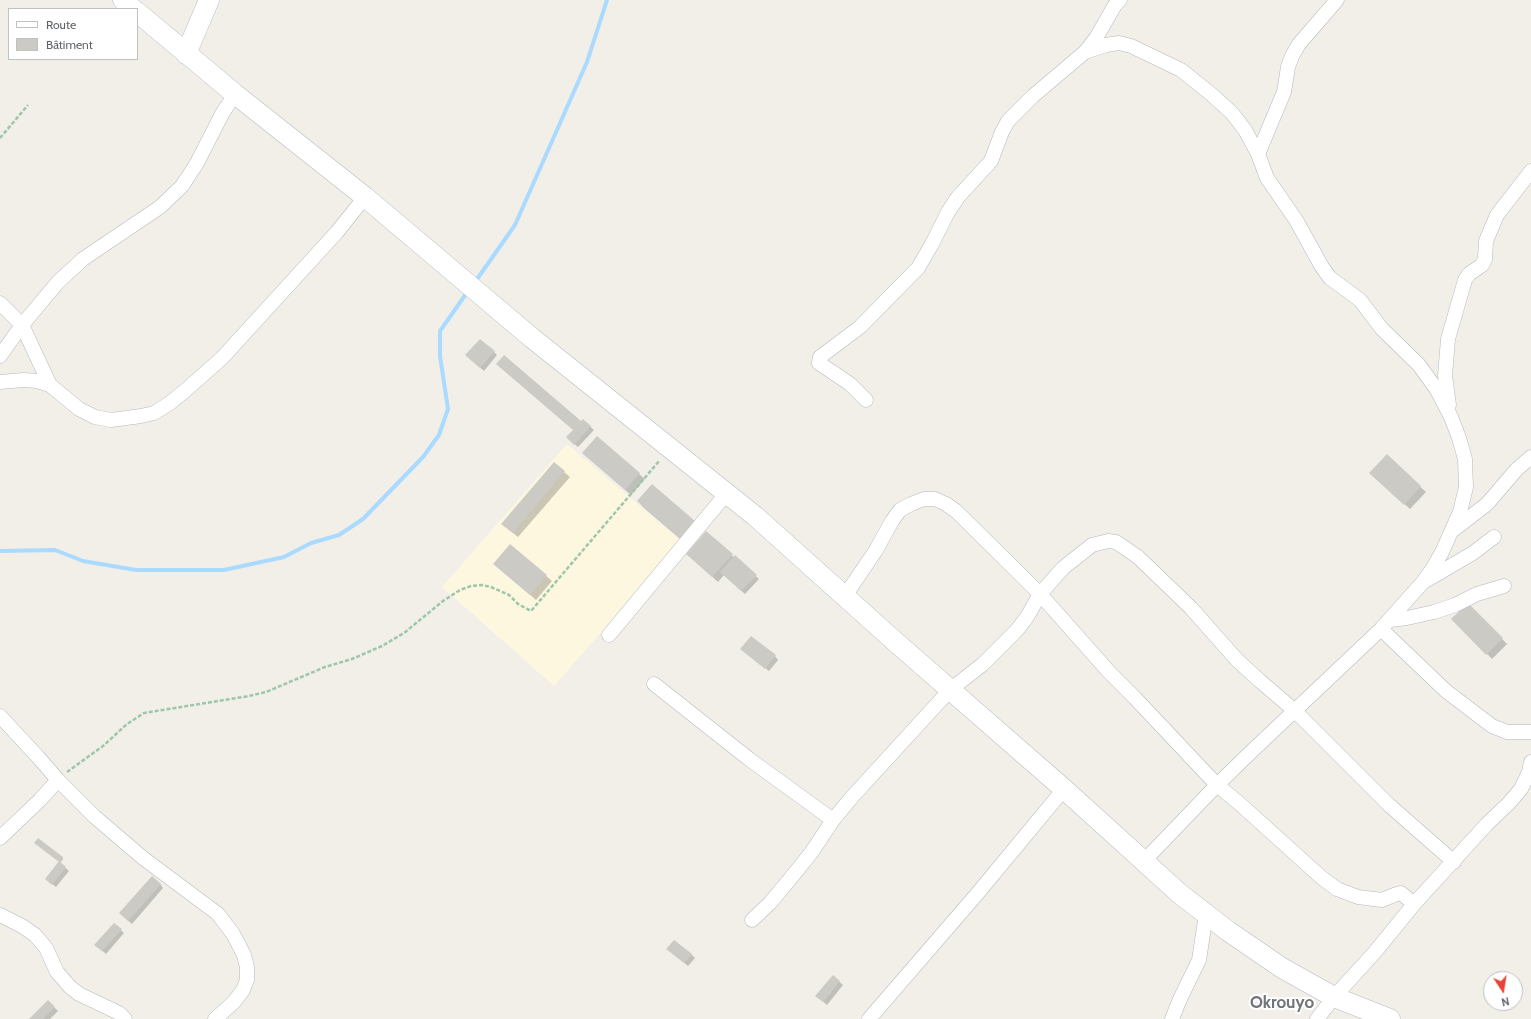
<!DOCTYPE html>
<meta charset="utf-8">
<style>
body{margin:0}
#map{position:relative;width:1531px;height:1019px;overflow:hidden;background:#f1efe8;font-family:Cabin,sans-serif}
canvas{display:block}
.legend{position:absolute;left:8px;top:8px;width:130px;height:52px;box-sizing:border-box;background:#fff;border:1px solid #bfc1c3;margin:0;padding:5px 7px;list-style:none;font-size:12px;color:#5f6368}
.legend li{display:flex;align-items:center;gap:8px;height:20px}
.legend b{width:20px;border:1px solid #bfc1c3}
.north{position:absolute;left:1483px;top:971px;width:40px;height:40px;box-sizing:border-box;background:#fff;border:1px solid #bfc1c3;border-radius:50%;rotate:168deg;font-size:11px;font-weight:700;line-height:16px;text-align:center;color:#5f6368}
.north::after{content:'';display:block;margin:auto;width:14px;height:18px;background:#ea4335;clip-path:polygon(50% 0,100% 100%,50% 72%,0 100%)}
</style>
<div id="map">
<canvas width="1531" height="1019"></canvas>
<ul class="legend">
<li><b style="height:5px;background:#fff"></b>Route</li>
<li><b style="height:11px;background:#cccac5"></b>Bâtiment</li>
</ul>
<div class="north">N</div>
</div>
<script>
const c = document.querySelector('canvas').getContext('2d');
c.lineJoin = 'round';
function fillPath(path, color) { c.fillStyle = color; c.fill(path, 'evenodd'); }
const toPath = rows => new Path2D(rows.map(r => 'M' + r).join(''));
function trace(path, color, width, dash) { c.strokeStyle = color; c.lineWidth = width; c.lineCap = dash ? 'butt' : 'round'; c.setLineDash(dash || []); c.stroke(path); }
function label(font, color, halo, rows, align = 'center') {
  c.font = font + ' Cabin,sans-serif'; c.lineWidth = 4; c.setLineDash([]); c.textBaseline = 'middle'; c.strokeStyle = halo; c.fillStyle = color; for (const [text, x, y, turn = 0] of rows) {
    c.save(); c.translate(x, y); c.rotate((+turn || 0) * Math.PI / 180); c.textAlign = isNaN(turn) ? turn : align; if (halo) c.strokeText(text, 0, 0); c.fillText(text, 0, 0); c.restore();
  }
}
fillPath(toPath([
 [567,444,681,541,554,686,442,587]
]), '#fef7e0');
fillPath(toPath([
 [494,352,497,355,484,371,470,359],
 [583,420,594,430,578,447,571,441],
 [1387,456,1426,492,1410,509,1376,478],
 [589,458,639,474,645,479,631,495],
 [564,472,570,477,518,537,508,529],
 [638,501,694,522,685,543,643,507],
 [706,533,759,579,745,594,724,575,718,582,693,559],
 [510,545,552,581,536,600,500,569],
 [1468,604,1507,644,1492,659,1453,619],
 [745,652,775,656,778,660,769,671],
 [37,844,62,857,63,859,60,863,69,871,56,887,50,882,60,862],
 [160,884,163,888,132,924,124,917],
 [114,924,124,933,106,954,99,948],
 [671,952,691,954,695,958,688,966],
 [833,976,843,985,827,1005,820,999],
 [48,1001,58,1011,50,1019,31,1019]
]), '#0003');
trace(toPath([
 [475,282,515,225,587,62,607,0],
 [0,551,55,550,83,561,136,570,224,570,284,557,311,543,339,535,363,519,423,457,439,435,448,409,440,356,440,331,468,291]
]), '#aadaff', 4);
fillPath(toPath([
 [480,339,495,351,480,368,465,355],
 [504,355,581,421,583,419,591,426,574,445,566,437,573,430,496,364],
 [597,436,640,473,625,490,582,453],
 [1387,454,1421,486,1404,505,1369,473],
 [554,462,565,471,513,533,501,524],
 [652,484,695,521,680,538,637,501],
 [706,531,733,554,712,577,686,554],
 [510,544,547,575,530,595,493,564],
 [735,555,757,575,741,591,720,572],
 [1468,603,1503,638,1486,655,1451,619],
 [751,636,776,655,765,669,740,649],
 [38,838,63,857,59,862,34,843],
 [59,861,66,867,52,885,45,879],
 [152,876,161,884,128,921,119,913],
 [114,923,122,929,102,951,94,945],
 [674,940,692,954,684,963,666,949],
 [833,975,840,981,823,1002,815,996],
 [48,1000,55,1007,43,1019,29,1019]
]), '#cccac5');
const street = toPath([
 [1085,52,1106,45,1119,43,1131,46,1181,70,1211,94,1232,113,1245,130,1258,154,1267,178,1296,220,1322,267,1330,278,1360,300,1382,329,1419,365,1437,390,1451,417,1459,438,1465,459,1466,487,1460,512,1442,552,1433,568,1423,582,1381,629,1253,750,1217,785,1144,861],
 [1258,154,1284,92,1288,67,1292,56,1299,44,1337,0],
 [0,303,22,325,50,385],
 [0,356,22,325,58,282,83,259,160,207,182,186,197,163,222,114,235,94],
 [0,382,24,380,37,381,50,385,79,409,95,417,111,420,141,416,154,413,170,403,187,389,222,358,337,232,365,197],
 [866,400,850,384,819,363,820,357,860,327,918,268,932,244,948,212,958,197,991,161,1002,132,1008,121,1033,96,1085,52,1096,38,1115,5,1120,0],
 [1449,405,1445,376,1448,339,1465,280,1469,274,1482,265,1485,259,1486,241,1497,215,1531,171],
 [1452,531,1487,504,1517,469,1531,457],
 [1427,580,1473,553,1494,537],
 [845,596,876,550,892,521,900,510,911,504,924,499,935,499,946,504,956,511,1040,594,1109,672,1135,698,1217,785,1240,804,1322,878,1337,889,1358,897,1382,900,1394,895,1401,893,1414,904],
 [1390,620,1407,618,1434,612,1455,605,1477,594,1504,586],
 [1381,629,1446,691,1492,726,1507,732,1531,732],
 [609,635,727,493],
 [654,684,749,759,833,820],
 [0,716,38,757,58,780,95,817,143,858,218,914,233,934,244,955,247,967,247,980,243,990,234,1002,215,1019],
 [0,838,40,800,58,780],
 [0,915,22,926,35,935,46,948,57,972,70,987,79,994,119,1013,125,1019],
 [752,920,770,903,790,879,811,853,833,820,852,797,950,690,983,664,1017,630,1027,617,1040,594,1063,568,1092,545,1108,541,1116,542,1138,557,1191,608,1237,660,1260,681,1295,711,1389,805,1454,862],
 [869,1019,977,894,1064,789],
 [1172,1019,1180,999,1199,960,1206,914],
 [1317,1019,1334,997,1375,952,1414,904,1487,824,1509,803,1521,789,1529,772,1531,762]
]);
const secondary = toPath([
 [123,0,133,9],
 [137,12,235,94,365,197,532,338,755,516,899,645,1064,789,1180,894,1228,931,1282,968,1334,997,1390,1019],
 [186,54,209,0]
]);
trace(street, '#b5b8bc', 15);
trace(secondary, '#b6babf', 21);
trace(toPath([
 [0,138,28,105],
 [67,772,103,746,127,724,144,713,249,696,266,692,325,667,352,659,382,646,404,633,443,601,460,590,471,586,482,585,491,587,509,595,518,604,531,611,660,460]
]), '#9cc7a9', 2.5, [4, 2]);
trace(street, '#fff', 14);
trace(secondary, '#fff', 20);
label('bold 17px', '#70757a', '#fff', [
 ["Okrouyo",1282,1003]
]);
</script>
